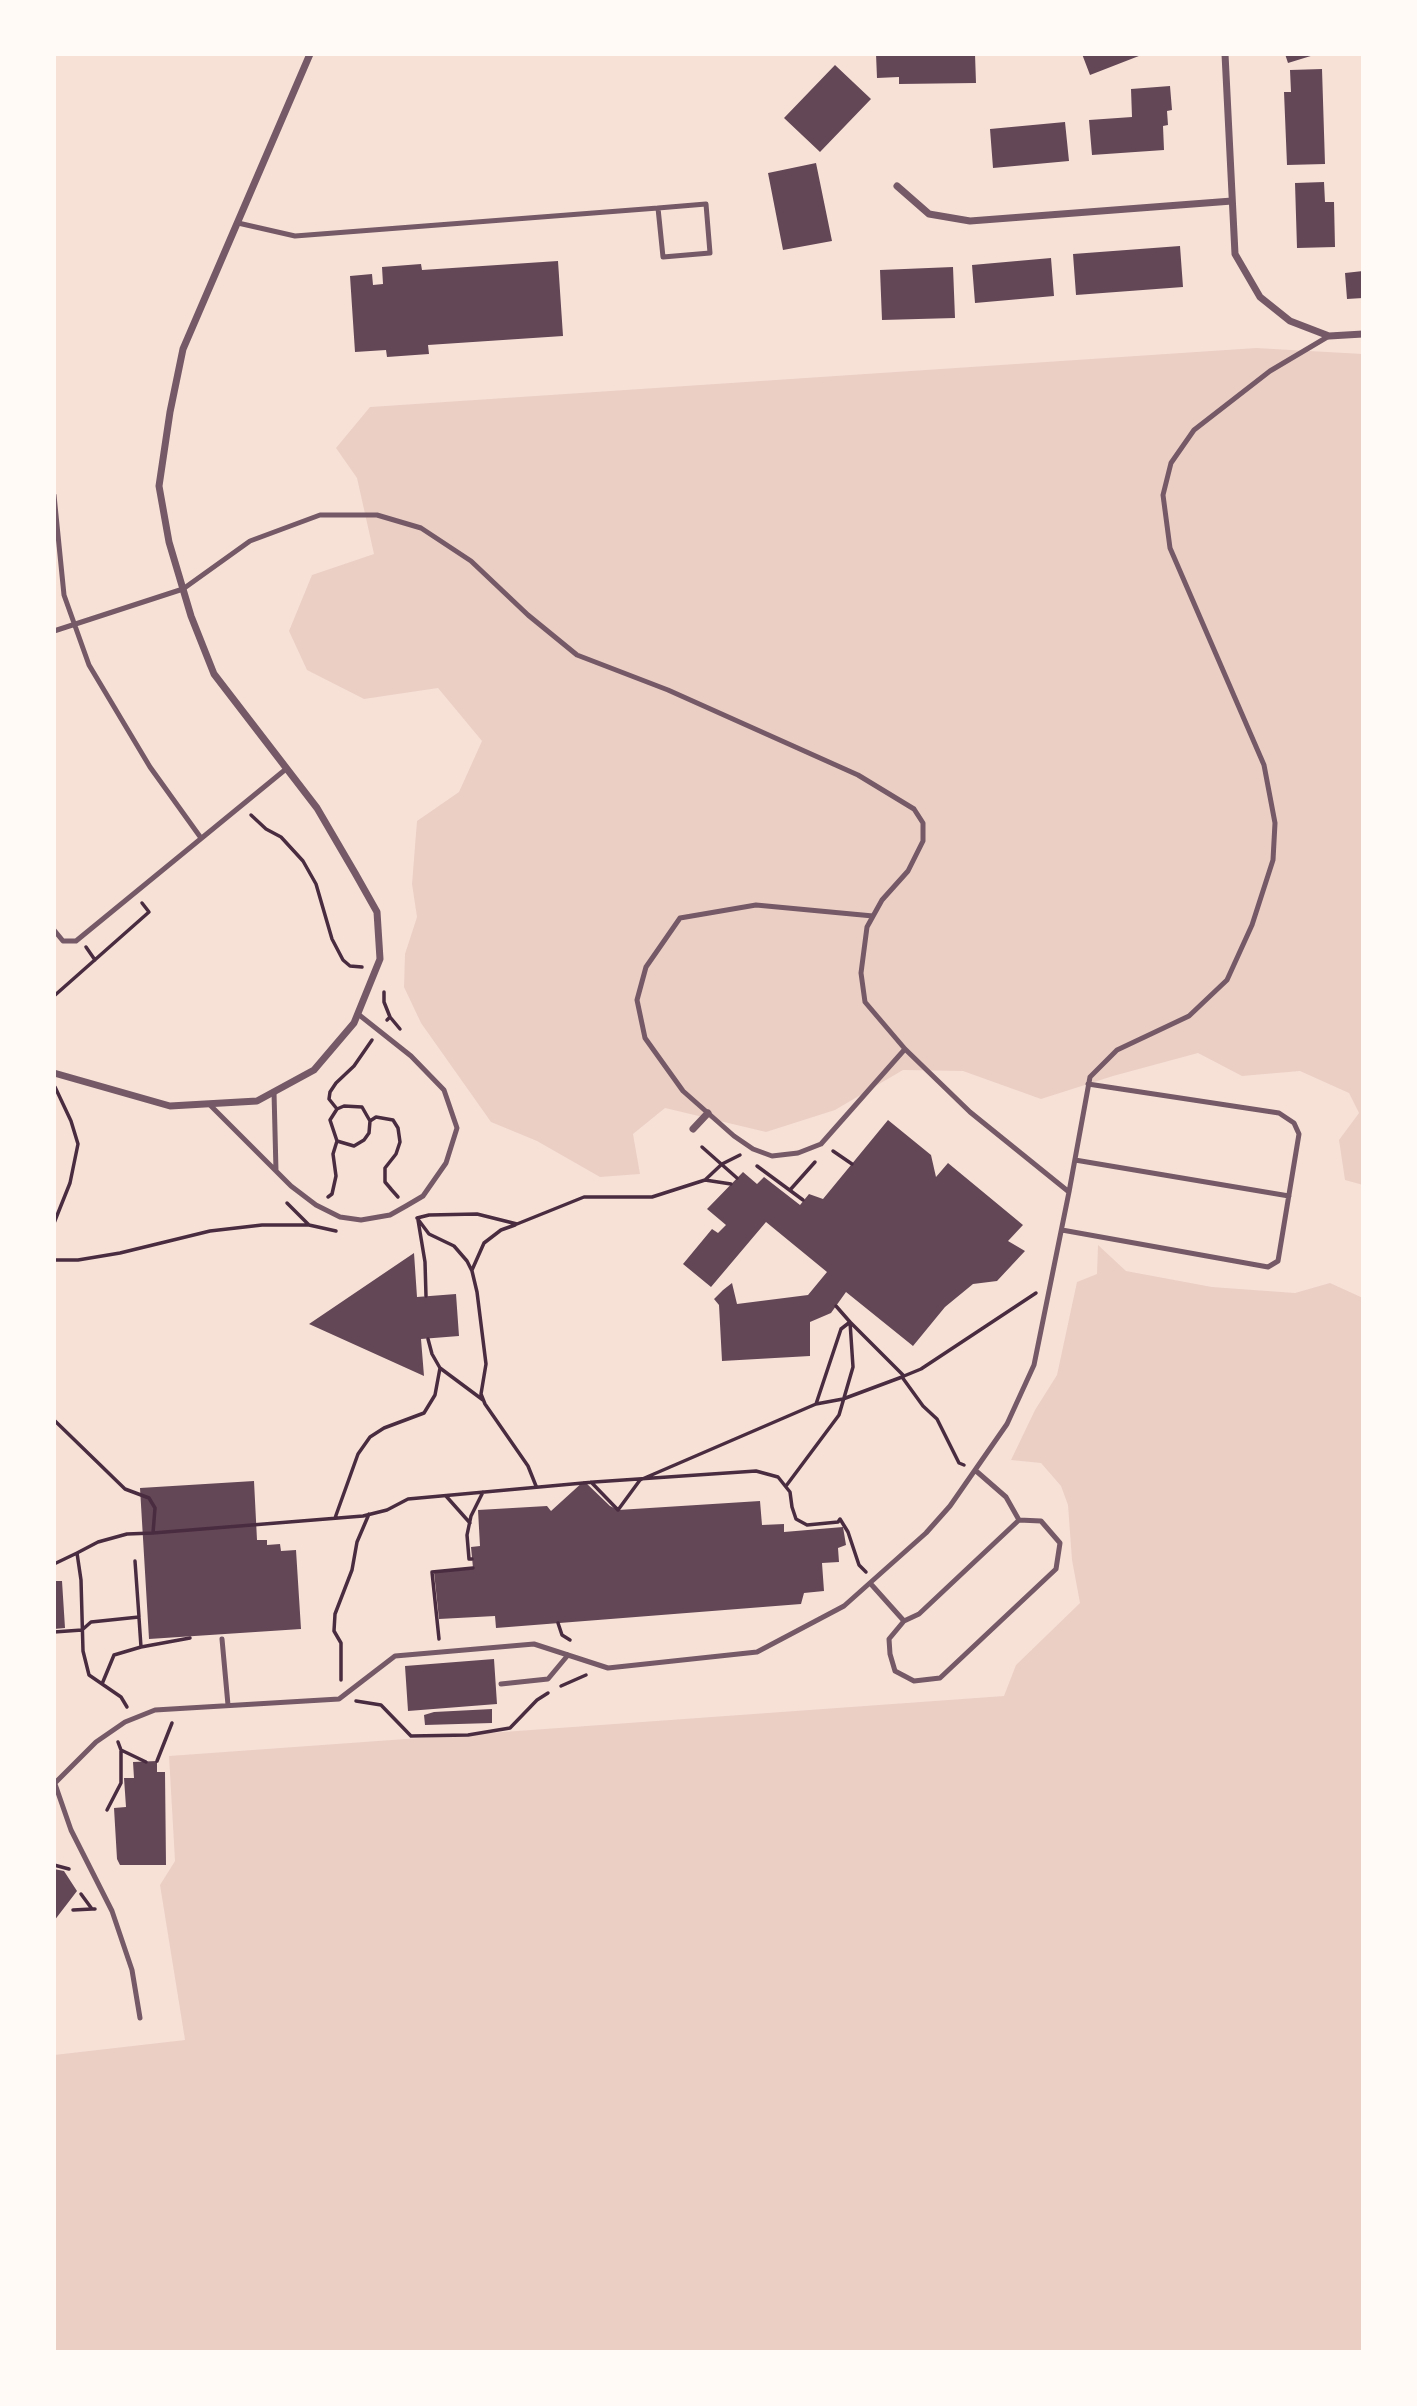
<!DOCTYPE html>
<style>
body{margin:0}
#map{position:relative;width:1417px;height:2406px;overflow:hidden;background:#f7e1d7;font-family:"Space Grotesk",sans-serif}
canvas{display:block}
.frame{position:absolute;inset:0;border:56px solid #fffaf5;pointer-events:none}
</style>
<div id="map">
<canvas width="1417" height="2406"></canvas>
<div class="frame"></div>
</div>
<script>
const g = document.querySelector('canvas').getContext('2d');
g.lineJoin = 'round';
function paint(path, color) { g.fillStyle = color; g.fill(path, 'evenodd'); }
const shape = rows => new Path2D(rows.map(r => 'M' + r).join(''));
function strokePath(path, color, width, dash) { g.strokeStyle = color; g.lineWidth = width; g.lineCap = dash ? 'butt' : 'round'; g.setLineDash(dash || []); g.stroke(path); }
paint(shape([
 [1256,348,1363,354,1363,1185,1345,1180,1339,1140,1359,1113,1349,1093,1300,1071,1242,1076,1198,1053,1113,1076,1041,1099,963,1071,903,1070,835,1110,766,1132,665,1108,633,1134,640,1174,600,1177,537,1141,491,1122,421,1023,404,987,405,954,417,917,412,884,417,821,459,792,482,741,438,688,364,699,307,670,289,631,312,575,374,554,357,478,336,448,370,407],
 [1098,1245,1126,1271,1212,1287,1295,1293,1330,1283,1363,1298,1363,2352,54,2352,54,2055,185,2040,160,1885,175,1861,169,1756,1004,1696,1016,1665,1080,1603,1072,1560,1068,1505,1061,1486,1041,1463,1011,1460,1035,1410,1057,1375,1077,1282,1097,1274]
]), '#ebcfc5');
paint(shape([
 [876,54,975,54,976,83,899,84,899,77,877,78],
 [1082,54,1144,54,1090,75],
 [1285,54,1314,54,1314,55,1288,63],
 [835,65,871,99,820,152,784,118],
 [1322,69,1325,164,1287,165,1284,92,1291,92,1290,70],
 [1170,86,1172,110,1167,111,1168,125,1163,126,1164,150,1092,155,1089,120,1132,117,1131,89],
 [1065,122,1069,161,993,168,990,129],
 [816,163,832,241,783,250,768,173],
 [1324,182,1325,202,1334,202,1335,247,1297,248,1295,183],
 [1180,246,1183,287,1076,295,1073,254],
 [1051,258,1054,296,975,303,972,265],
 [558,261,563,336,428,345,429,354,387,357,386,350,355,352,350,276,372,274,373,285,383,284,382,267,421,264,422,270],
 [953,267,955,318,882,320,880,270],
 [1363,271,1363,298,1347,299,1345,273],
 [888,1120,931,1155,936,1177,948,1163,1023,1225,1008,1241,1025,1251,997,1281,973,1284,945,1307,913,1346,846,1292,831,1313,810,1322,810,1356,722,1361,719,1305,714,1299,723,1290,732,1283,737,1304,808,1295,827,1272,766,1222,711,1287,683,1264,712,1229,718,1233,726,1225,707,1209,743,1172,757,1184,764,1177,800,1205,809,1194,823,1199],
 [414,1253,417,1297,456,1294,459,1336,421,1339,424,1376,309,1324],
 [254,1481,257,1540,267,1540,267,1545,280,1544,281,1551,296,1550,301,1629,149,1639,140,1488],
 [584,1481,610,1506,618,1510,760,1501,762,1525,784,1524,784,1532,843,1527,846,1545,838,1548,839,1562,822,1563,824,1591,804,1593,801,1604,496,1628,495,1616,439,1619,434,1572,473,1568,471,1547,480,1546,478,1510,547,1506,551,1511],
 [54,1581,62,1581,65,1628,54,1629],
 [494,1659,497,1704,408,1711,405,1666],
 [492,1709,492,1723,425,1725,424,1715,434,1712],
 [157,1761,157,1772,165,1772,166,1865,120,1865,117,1859,114,1808,126,1807,124,1778,134,1778,133,1762],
 [54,1869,64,1871,77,1891,54,1921]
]), '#644757');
strokePath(shape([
 [251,815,266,829,281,837,303,861,316,884,332,939,343,960,350,966,362,967],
 [86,947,95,960],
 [384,992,384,1002,390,1017,387,1020],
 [54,996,149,912,142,903],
 [390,1017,400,1029],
 [337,1109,344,1106,362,1107,370,1121],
 [337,1141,354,1146,364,1140,369,1133,370,1121,376,1117,393,1120,398,1128,400,1142,396,1154,385,1168,385,1182,391,1189],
 [702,1147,737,1178],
 [833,1151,852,1164],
 [757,1166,803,1200],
 [705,1180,731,1184],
 [390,1188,398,1197],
 [790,1190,815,1162],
 [328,1197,332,1194,336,1176,333,1154,337,1141,330,1120,337,1109,329,1099,330,1092,336,1083,354,1066,372,1040],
 [287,1203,309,1225,336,1231],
 [417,1218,429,1215,477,1214,517,1224,584,1197,652,1197,705,1180,722,1164,740,1155],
 [417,1218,429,1234,454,1246,467,1261,472,1271,477,1292,486,1364,481,1394,485,1404,528,1466,536,1486],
 [418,1220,425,1262,426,1296],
 [54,1223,70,1183,78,1144,71,1121,55,1087],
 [54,1260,78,1260,120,1253,210,1231,262,1225,309,1225],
 [472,1270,484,1243,501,1230,515,1225],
 [428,1339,432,1354,440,1368,483,1400],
 [904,1376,850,1322,841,1329,816,1404,843,1399,902,1377,923,1406,937,1419,959,1463,964,1465],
 [904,1376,921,1369,1036,1293],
 [54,1420,125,1489,149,1498,155,1508,153,1533,363,1516,387,1510,408,1499,594,1482,756,1471,778,1477,790,1492,792,1507,796,1519,807,1525,838,1522,840,1519,848,1532,859,1565,866,1572],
 [591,1482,618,1510,640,1480,816,1404],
 [786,1486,839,1415,853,1367,850,1322,836,1306],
 [446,1496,470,1523],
 [335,1518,358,1454,370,1437,384,1428,424,1413,435,1395,440,1368],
 [472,1559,469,1559,467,1535,471,1516,483,1492],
 [54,1564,77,1553],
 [558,1623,562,1635,570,1640],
 [54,1632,82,1630,91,1622,139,1617,135,1561],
 [439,1639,432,1572,473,1568],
 [141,1647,190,1638],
 [341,1680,341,1643,334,1631,335,1614,352,1570,357,1542,369,1514],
 [102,1684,114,1655,141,1647,139,1618],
 [561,1686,586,1675],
 [356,1701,381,1705,411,1736,468,1735,510,1728,537,1700,548,1693],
 [127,1707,121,1697,89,1675,83,1651,81,1580,77,1553,98,1542,127,1534,153,1533],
 [121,1750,146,1762],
 [157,1761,172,1723],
 [107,1810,121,1783,121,1750,118,1742],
 [54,1865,69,1869],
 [81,1894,92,1909,95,1909],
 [73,1910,92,1909]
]), '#4a2c40', 3.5);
strokePath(shape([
 [238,223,295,236,658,208,706,204,710,253,663,257,658,208],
 [54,495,64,595,89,665,150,767,201,838],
 [54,631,183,589,250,541,320,515,377,515,421,528,471,561,528,615,577,655,668,690,858,775,914,809,923,823,923,841,908,871,882,900,867,927,861,973,865,1002,905,1049,970,1112,1069,1192],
 [873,916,756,905,680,918,646,967,637,1000,645,1038,683,1091,734,1136,753,1149,772,1156,798,1153,821,1144,905,1049],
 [54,930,63,941,76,941,286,769],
 [274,1092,276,1171],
 [209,1104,291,1186,316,1205,340,1217,361,1220,390,1215,406,1206,423,1196,446,1163,457,1128,444,1090,411,1056,358,1014],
 [1075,1160,1289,1196],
 [1062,1230,1268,1267,1278,1261,1299,1134,1294,1123,1279,1113,1088,1084],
 [870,1583,904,1621,919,1614,1019,1520,1006,1497,975,1470],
 [904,1621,889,1639,890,1654,895,1671,914,1681,940,1678,1056,1569,1060,1543,1041,1521,1019,1520],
 [222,1639,228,1705],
 [501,1684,548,1679,568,1655],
 [54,1784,96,1742,125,1722,155,1710,339,1699,395,1656,534,1644,608,1668,757,1652,844,1606,926,1533,950,1506,1007,1424,1034,1365,1069,1192,1090,1077,1117,1050,1189,1016,1227,980,1252,925,1273,860,1275,823,1264,765,1170,548,1163,495,1171,463,1194,430,1270,371,1329,336],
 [55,1784,71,1830,112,1911,132,1970,140,2018]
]), '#755966', 5);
strokePath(shape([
 [1225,54,1235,254,1260,297,1290,321,1329,336,1363,334],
 [897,186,929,214,970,221,1232,201],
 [54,1073,170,1106,257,1101,314,1070,354,1023,380,959,377,912,355,873,317,808,214,674,191,616,169,542,159,486,170,412,183,349,310,54],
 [693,1129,708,1113]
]), '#755966', 7);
</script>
